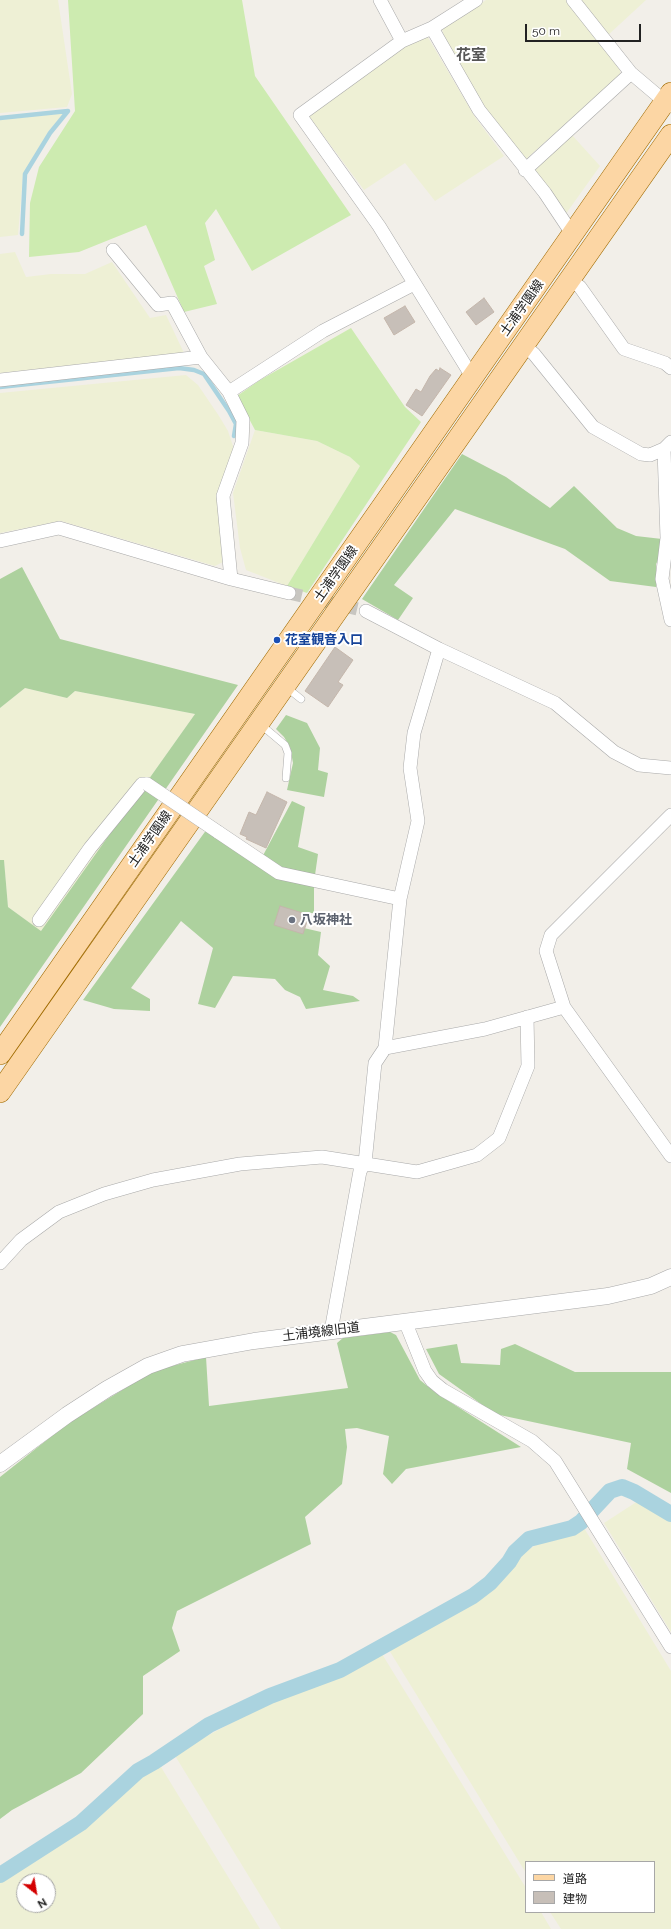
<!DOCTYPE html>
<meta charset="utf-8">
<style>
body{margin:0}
#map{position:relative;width:671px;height:1929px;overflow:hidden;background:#f2efe9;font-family:Raleway,"Noto Sans JP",sans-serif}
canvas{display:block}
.legend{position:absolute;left:525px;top:1861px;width:130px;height:52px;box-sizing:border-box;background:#fff;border:1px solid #a7a7a7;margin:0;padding:5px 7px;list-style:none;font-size:12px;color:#222}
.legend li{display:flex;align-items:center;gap:8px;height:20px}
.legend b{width:20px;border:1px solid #a7a7a7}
.north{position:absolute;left:16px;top:1873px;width:40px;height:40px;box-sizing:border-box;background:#fff;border:1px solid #a7a7a7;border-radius:50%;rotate:149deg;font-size:11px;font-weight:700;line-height:16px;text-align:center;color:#222}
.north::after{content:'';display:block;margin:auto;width:14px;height:18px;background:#d40000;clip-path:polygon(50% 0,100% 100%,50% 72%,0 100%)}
.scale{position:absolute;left:525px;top:24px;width:116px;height:18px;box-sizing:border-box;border:2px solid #222;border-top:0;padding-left:5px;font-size:12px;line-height:14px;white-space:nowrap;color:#222;-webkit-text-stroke:3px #fff;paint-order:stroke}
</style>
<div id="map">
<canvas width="671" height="1929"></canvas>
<ul class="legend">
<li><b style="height:5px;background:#fcd6a4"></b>道路</li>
<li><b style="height:11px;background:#c7bfb8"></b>建物</li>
</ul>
<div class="north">N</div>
<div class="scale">50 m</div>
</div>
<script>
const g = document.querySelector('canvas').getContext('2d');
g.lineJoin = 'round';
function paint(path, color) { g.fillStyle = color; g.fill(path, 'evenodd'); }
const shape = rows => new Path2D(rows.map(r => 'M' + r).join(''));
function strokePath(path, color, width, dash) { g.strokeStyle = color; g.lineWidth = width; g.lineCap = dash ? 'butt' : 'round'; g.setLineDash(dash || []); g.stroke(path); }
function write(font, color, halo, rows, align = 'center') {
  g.font = font + ' Raleway,"Noto Sans JP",sans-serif'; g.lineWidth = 4; g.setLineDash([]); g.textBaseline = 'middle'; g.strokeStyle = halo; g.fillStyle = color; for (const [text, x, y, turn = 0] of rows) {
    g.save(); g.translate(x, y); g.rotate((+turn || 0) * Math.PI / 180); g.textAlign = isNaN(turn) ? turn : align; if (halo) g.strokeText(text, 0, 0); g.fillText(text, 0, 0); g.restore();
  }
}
paint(shape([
 [0,0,58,0,72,94,67,107,0,113],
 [486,0,569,0,620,70,620,75,526,159,486,109,445,39,442,29],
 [580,0,646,0,607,36],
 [426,34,475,117,504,156,435,201,405,163,364,190,308,115,398,50],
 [64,113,48,132,23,175,18,235,0,237,0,120],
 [572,135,600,166,565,215,532,170],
 [15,252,26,277,51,274,85,274,112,262,150,318,166,315,184,353,0,373,0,254],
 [186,375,198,385,219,416,228,431,234,449,220,505,223,562,215,566,61,521,0,533,0,393],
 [255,430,317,441,350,457,360,466,287,586,246,570,240,548,233,493],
 [25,688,67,698,75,691,195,714,41,931,8,907,4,861,0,860,0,708],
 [638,1501,671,1520,671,1632,604,1523],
 [584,1528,671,1671,671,1929,561,1929,550,1912,654,1912,654,1862,526,1862,526,1873,389,1650,482,1596,523,1553,541,1542,565,1536],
 [382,1654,526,1888,526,1912,541,1912,551,1929,281,1929,174,1754,264,1705,337,1679],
 [161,1767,260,1929,0,1929,0,1881,91,1822,138,1779],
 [24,1881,48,1881,48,1905,24,1905]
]), '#eef0d5');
paint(shape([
 [68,0,242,0,255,76,351,215,252,271,216,209,205,223,215,260,204,266,217,304,184,312,146,225,79,252,29,257,30,203,39,167,75,111],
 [351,328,405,407,421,422,307,593,287,586,360,466,350,457,317,441,255,430,237,396,260,380]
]), '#cdebb0');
paint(shape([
 [462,454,506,477,550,508,574,486,617,528,636,536,662,539,663,551,656,564,656,587,610,581,565,549,455,509,394,585,413,598,398,620,362,599],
 [22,567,60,639,238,685,0,1027,0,860,4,860,8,907,41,931,195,714,75,691,67,698,25,688,0,708,0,579],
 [286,715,307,723,320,748,318,770,328,773,324,797,287,790,293,763,290,747,284,737,276,729],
 [292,801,305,807,298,847,318,854,314,882,314,913,281,913,278,922,321,932,318,955,330,966,323,990,353,996,360,1001,306,1009,300,997,285,990,275,979,233,976,215,1008,198,1004,213,948,181,921,131,988,150,999,150,1011,114,1009,83,1000,207,829,259,863],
 [390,1332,396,1335,420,1380,436,1393,521,1447,406,1469,392,1484,383,1474,389,1436,357,1428,345,1429,347,1447,342,1484,305,1517,311,1544,177,1611,172,1628,180,1651,143,1676,143,1714,81,1773,12,1810,0,1819,0,1477,67,1424,153,1371,206,1357,209,1406,348,1388,337,1343,343,1338],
 [457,1344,461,1363,500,1365,501,1349,515,1344,575,1372,671,1372,671,1493,627,1469,631,1443,495,1414,439,1374,426,1349]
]), '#add19e');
strokePath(shape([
 [0,118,68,111,50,133,25,174,22,234],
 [0,387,179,368,194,370,204,374,229,411,236,424,234,436]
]), '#aad3df', 4.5);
strokePath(shape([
 [0,1875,81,1823,138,1771,154,1762,209,1725,270,1696,340,1670,473,1596,490,1583,509,1562,515,1552,529,1539,572,1528,581,1522,610,1491,622,1487,634,1492,671,1514]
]), '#aad3df', 16);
const building = shape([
 [484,298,494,312,476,325,466,312,484,298],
 [405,306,415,322,394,335,384,318,405,306],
 [440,368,451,375,422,416,406,405,416,389,421,392,430,376,436,369,439,371,440,368],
 [335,647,353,660,338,682,343,685,328,707,305,691,335,647],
 [267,792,287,802,266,848,246,839,247,837,240,834,249,812,256,815,267,792],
 [280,906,309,915,303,934,274,925,280,906]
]);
paint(building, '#c7bfb8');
strokePath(building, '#c4b6ab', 1);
strokePath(shape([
 [289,593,366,611]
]), '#c8c6c1', 13, [13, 6]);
const service = shape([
 [286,687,301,699],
 [260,724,285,745,288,753,286,778]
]);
const minor = shape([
 [380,0,402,41],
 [573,0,631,73,670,106],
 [432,28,479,110,545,193,573,235],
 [525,170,631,73],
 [113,250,158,305,172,303,201,357,229,392,243,420,242,443,223,496,231,579],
 [570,280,580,287,624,349,665,363,671,368],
 [523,345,534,354,593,427,641,454,650,455,664,449],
 [473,378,379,226,300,115,402,41,432,28,476,0],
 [0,380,201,357],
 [229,392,323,331,414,284],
 [671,442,664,449,667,538,662,579,671,620],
 [0,541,59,528,231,579,289,593],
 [366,611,439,649,555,703,614,752,639,765,671,768],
 [671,815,551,935,546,951,564,1007,671,1156],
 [218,832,279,873,400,899],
 [39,920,90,848,142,784,147,784],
 [385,1048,485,1029,564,1007],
 [0,1263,21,1240,59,1212,104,1194,153,1180,240,1164,322,1157,417,1172,477,1155,499,1138,528,1066,527,1017],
 [405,1321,425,1371,432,1381,443,1390,532,1441,555,1461,671,1647],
 [331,1331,360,1171,365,1163,375,1063,385,1048,400,899,418,821,410,768,414,733,439,649]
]);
const tertiary = shape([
 [0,1464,67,1415,107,1389,148,1366,182,1354,254,1341,608,1296,651,1286,671,1277]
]);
const primary = shape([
 [0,1054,671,93],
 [0,1092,671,135]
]);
strokePath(service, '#a9a9a9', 8);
strokePath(minor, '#a9a9a9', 14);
strokePath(tertiary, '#a9a9a9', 17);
strokePath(primary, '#a06b00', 22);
strokePath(service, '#fff', 7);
strokePath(minor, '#fff', 13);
strokePath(tertiary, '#fff', 16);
strokePath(primary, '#fcd6a4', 21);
const minorBridge = shape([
 [147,784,218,832]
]);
strokePath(minorBridge, '#a9a9a9', 14, []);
strokePath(minorBridge, '#fff', 13);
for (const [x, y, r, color] of [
 [277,640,4,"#1a4fb4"],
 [292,920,4,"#6b7280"]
]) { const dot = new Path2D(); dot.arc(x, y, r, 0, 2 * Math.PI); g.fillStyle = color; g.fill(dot); strokePath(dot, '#fff', 1.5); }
write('13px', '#222', '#fff', [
 ["土浦学園線",522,308,-55],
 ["土浦学園線",336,574,-55],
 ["土浦学園線",150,839,-55],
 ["土浦境線旧道",321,1332,-7]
]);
write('bold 13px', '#164399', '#fff', [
 ["花室観音入口",285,640]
], 'left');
write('bold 13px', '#5b616d', '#fff', [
 ["八坂神社",300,920]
], 'left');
write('bold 15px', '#555', '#fff', [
 ["花室",471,55]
]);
</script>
